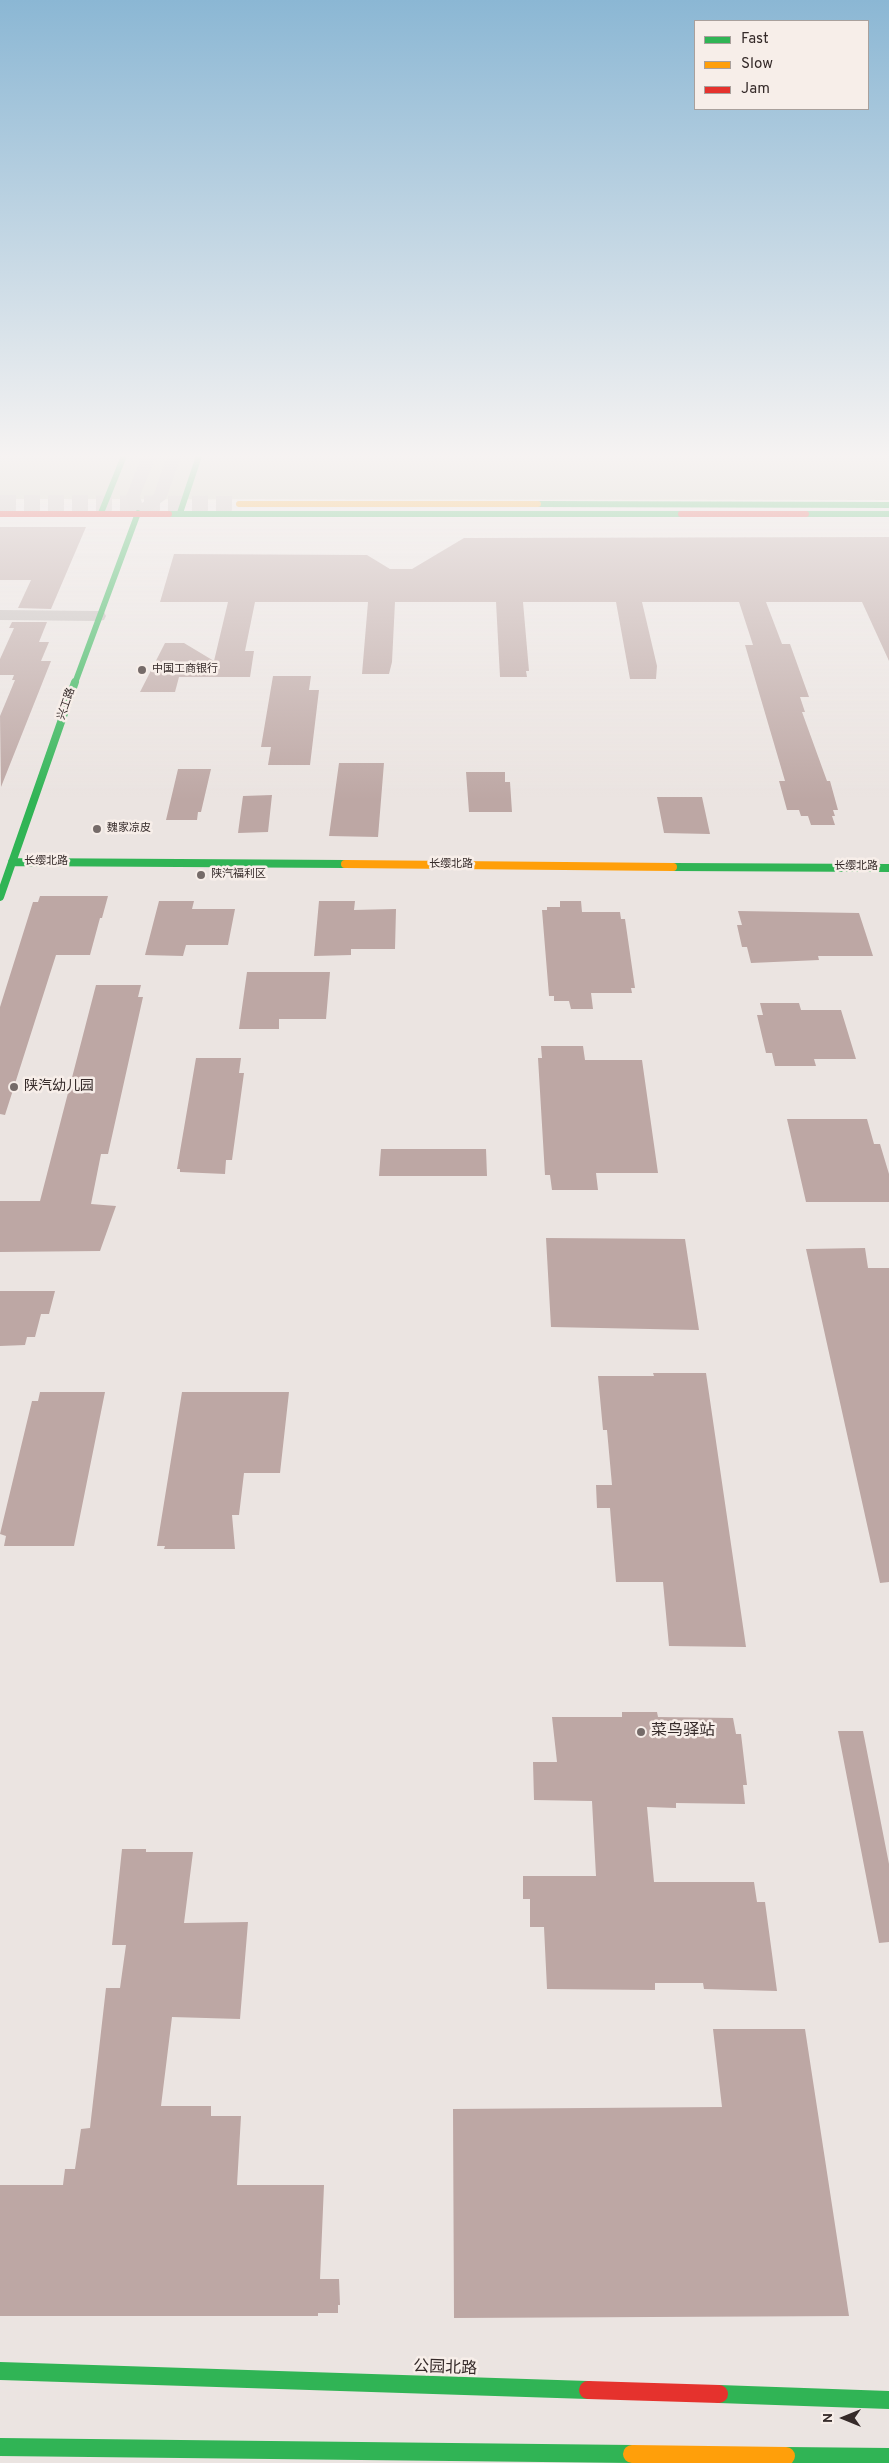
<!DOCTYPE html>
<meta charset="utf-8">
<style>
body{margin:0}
#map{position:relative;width:889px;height:2463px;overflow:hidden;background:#ebe4e1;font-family:Overpass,sans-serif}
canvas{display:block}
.legend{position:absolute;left:694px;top:20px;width:175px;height:90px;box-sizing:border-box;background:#f7eee9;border:1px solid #a9a09c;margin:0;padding:6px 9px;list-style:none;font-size:15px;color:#352a29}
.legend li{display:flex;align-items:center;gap:10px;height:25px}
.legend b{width:25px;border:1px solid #a9a09c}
.north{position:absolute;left:819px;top:2393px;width:50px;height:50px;-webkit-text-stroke:4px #f7eee9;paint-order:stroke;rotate:270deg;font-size:14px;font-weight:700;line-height:20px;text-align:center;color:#352a29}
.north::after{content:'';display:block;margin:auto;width:18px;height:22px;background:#352a29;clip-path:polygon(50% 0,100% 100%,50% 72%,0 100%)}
</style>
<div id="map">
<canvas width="889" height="2463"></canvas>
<ul class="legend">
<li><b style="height:6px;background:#30b455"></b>Fast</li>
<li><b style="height:6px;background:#ff9f0a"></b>Slow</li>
<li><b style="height:6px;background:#e5322d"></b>Jam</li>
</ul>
<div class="north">N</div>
</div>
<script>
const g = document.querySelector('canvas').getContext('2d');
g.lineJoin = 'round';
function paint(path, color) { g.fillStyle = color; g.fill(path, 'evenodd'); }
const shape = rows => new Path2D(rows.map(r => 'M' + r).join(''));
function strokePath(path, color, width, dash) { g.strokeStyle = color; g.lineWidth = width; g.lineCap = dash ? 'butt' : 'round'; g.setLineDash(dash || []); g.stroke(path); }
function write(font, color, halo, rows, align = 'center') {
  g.font = font + ' Overpass,"Noto Sans SC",sans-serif'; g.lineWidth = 5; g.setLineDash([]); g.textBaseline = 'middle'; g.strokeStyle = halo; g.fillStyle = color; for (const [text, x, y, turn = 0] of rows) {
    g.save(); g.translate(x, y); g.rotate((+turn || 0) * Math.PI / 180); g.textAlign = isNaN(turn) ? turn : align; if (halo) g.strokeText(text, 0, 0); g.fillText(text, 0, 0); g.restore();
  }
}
paint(shape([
 [0,456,889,456,889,500,0,499]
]), '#d0cfbd');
paint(shape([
 [0,527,86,527,51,609,18,608,31,580,0,580],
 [889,537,889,661,862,602,766,602,782,644,790,644,809,697,800,697,805,712,802,712,827,781,830,781,838,810,833,810,835,816,832,816,835,825,811,825,808,816,801,816,799,810,787,810,779,781,785,781,745,645,753,645,739,602,642,602,657,666,656,679,630,679,616,602,523,602,529,671,526,671,527,677,500,677,496,602,395,602,392,662,389,674,362,674,368,602,255,602,245,651,254,651,250,677,179,677,175,692,140,692,165,643,184,643,214,661,228,602,160,602,174,554,367,555,390,569,412,569,464,538],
 [12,622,47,622,39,642,49,642,41,661,51,661,1,787,0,716,15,680,12,680,14,675,0,675,0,659,14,628,9,628],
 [273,676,311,676,309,690,319,690,310,765,268,765,271,747,261,747],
 [339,763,384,763,378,837,329,836],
 [178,769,211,769,201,812,198,812,197,820,166,820],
 [466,772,505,772,505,782,510,782,512,812,469,812],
 [272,795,268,832,238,833,243,796],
 [657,797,702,797,710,834,664,833],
 [40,896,108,896,102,918,100,918,90,955,56,955,5,1115,0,1114,0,1007,33,902,38,902],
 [159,901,194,901,192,909,235,909,228,945,186,945,183,956,145,955],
 [319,901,355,901,354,910,396,909,395,949,351,949,351,955,314,956],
 [560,901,581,901,582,912,620,912,621,919,625,919,635,988,631,988,632,993,591,993,593,1009,571,1009,569,1001,554,1001,554,996,549,996,542,910,547,910,547,907,560,907],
 [738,911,859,913,873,956,818,956,819,960,751,963,747,947,742,947,737,925,742,925],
 [247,972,330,972,326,1019,279,1019,279,1029,239,1029],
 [96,985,141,985,138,997,143,997,108,1154,101,1154,91,1204,116,1206,100,1251,0,1252,0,1201,40,1201],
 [760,1003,799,1003,801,1010,841,1010,856,1059,814,1059,816,1066,775,1066,772,1053,766,1053,757,1015,763,1015],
 [541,1046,583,1046,585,1060,642,1060,658,1173,596,1173,598,1190,552,1190,550,1175,545,1175,538,1058,542,1058],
 [196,1058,241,1058,239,1073,244,1073,232,1160,226,1160,225,1174,180,1172,180,1169,177,1169],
 [787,1119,867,1119,874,1144,880,1144,889,1174,889,1202,806,1202],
 [381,1149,486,1149,487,1176,379,1176],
 [546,1238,685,1239,699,1330,551,1327],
 [865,1248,868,1268,889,1268,889,1582,880,1583,806,1249],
 [0,1291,55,1291,49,1314,41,1314,35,1337,27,1337,25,1345,0,1346],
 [653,1373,706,1373,746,1647,669,1646,663,1582,616,1582,610,1508,597,1508,596,1485,612,1485,607,1430,603,1430,598,1376,654,1376],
 [40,1392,105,1392,74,1546,4,1546,6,1536,0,1534,32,1401,38,1401],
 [182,1392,289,1392,280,1473,244,1473,239,1515,232,1515,235,1549,164,1549,165,1546,157,1546],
 [622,1712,657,1712,658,1717,733,1718,736,1734,741,1734,747,1785,743,1785,745,1804,676,1803,676,1808,647,1807,654,1882,754,1882,757,1902,765,1902,777,1991,704,1989,703,1983,655,1983,655,1990,547,1989,544,1927,530,1927,530,1899,523,1899,523,1876,596,1876,592,1801,534,1800,533,1762,557,1762,552,1717,622,1717],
 [838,1731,863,1731,889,1864,889,1942,879,1943],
 [122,1849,146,1849,146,1852,193,1852,184,1923,248,1922,240,2019,172,2017,161,2106,211,2106,211,2116,241,2116,237,2185,324,2185,320,2279,339,2279,340,2305,338,2305,338,2313,318,2313,318,2316,0,2316,0,2185,63,2185,65,2169,75,2169,81,2129,90,2128,106,1988,120,1988,126,1945,112,1945],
 [713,2029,805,2029,849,2316,454,2318,453,2109,722,2107]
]), '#bda7a4');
strokePath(shape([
 [0,503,239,504]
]), '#c7bfbc', 16, [16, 8]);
paint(shape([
 [142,456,156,456,140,496,142,503,154,494,167,456,181,456,166,499,143,516,138,517,131,513,126,496,142,456],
 [0,610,98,611,104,612,106,616,104,620,98,621,0,620,0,610]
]), '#c4bdba');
strokePath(shape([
 [538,504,889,505],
 [101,513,124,456],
 [180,513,199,456],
 [169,514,681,514],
 [806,514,889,514],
 [75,683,138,513]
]), '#30b455', 6);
strokePath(shape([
 [12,862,345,864],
 [673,867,889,868],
 [0,897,75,682]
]), '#30b455', 8);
strokePath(shape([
 [0,2371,588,2390],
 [719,2394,889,2400],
 [0,2447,632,2454],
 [786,2456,889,2457]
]), '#30b455', 18);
strokePath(shape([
 [239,504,538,504]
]), '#ff9f0a', 6);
strokePath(shape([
 [345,864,673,867]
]), '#ff9f0a', 8);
strokePath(shape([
 [632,2454,786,2456]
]), '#ff9f0a', 18);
strokePath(shape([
 [0,514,169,514],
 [681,514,806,514]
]), '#e5322d', 6);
strokePath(shape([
 [588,2390,719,2394]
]), '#e5322d', 18);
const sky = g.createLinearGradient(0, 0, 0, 800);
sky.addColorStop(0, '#8bb7d4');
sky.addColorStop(0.57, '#f6f3f2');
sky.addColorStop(1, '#f6f3f200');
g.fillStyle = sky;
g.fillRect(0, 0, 889, 800);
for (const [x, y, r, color] of [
 [142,670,5,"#756b69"],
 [97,829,5,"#756b69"],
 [201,875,5,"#756b69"],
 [14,1087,5,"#756b69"],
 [641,1732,5,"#756b69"]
]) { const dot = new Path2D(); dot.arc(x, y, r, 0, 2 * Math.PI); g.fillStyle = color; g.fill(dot); strokePath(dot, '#f7eee9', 2); }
write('11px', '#352a29', '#f7eee9', [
 ["中国工商银行",152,670],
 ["魏家凉皮",107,829],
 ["陕汽福利区",211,875]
], 'left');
write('11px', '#352a29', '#f7eee9', [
 ["兴工路",67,704,-71],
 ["长缨北路",46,862],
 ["长缨北路",451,865],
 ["长缨北路",856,867]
]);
write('14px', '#352a29', '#f7eee9', [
 ["陕汽幼儿园",24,1087]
], 'left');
write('16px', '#352a29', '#f7eee9', [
 ["菜鸟驿站",651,1732]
], 'left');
write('16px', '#352a29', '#f7eee9', [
 ["公园北路",445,2369,2]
]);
</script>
